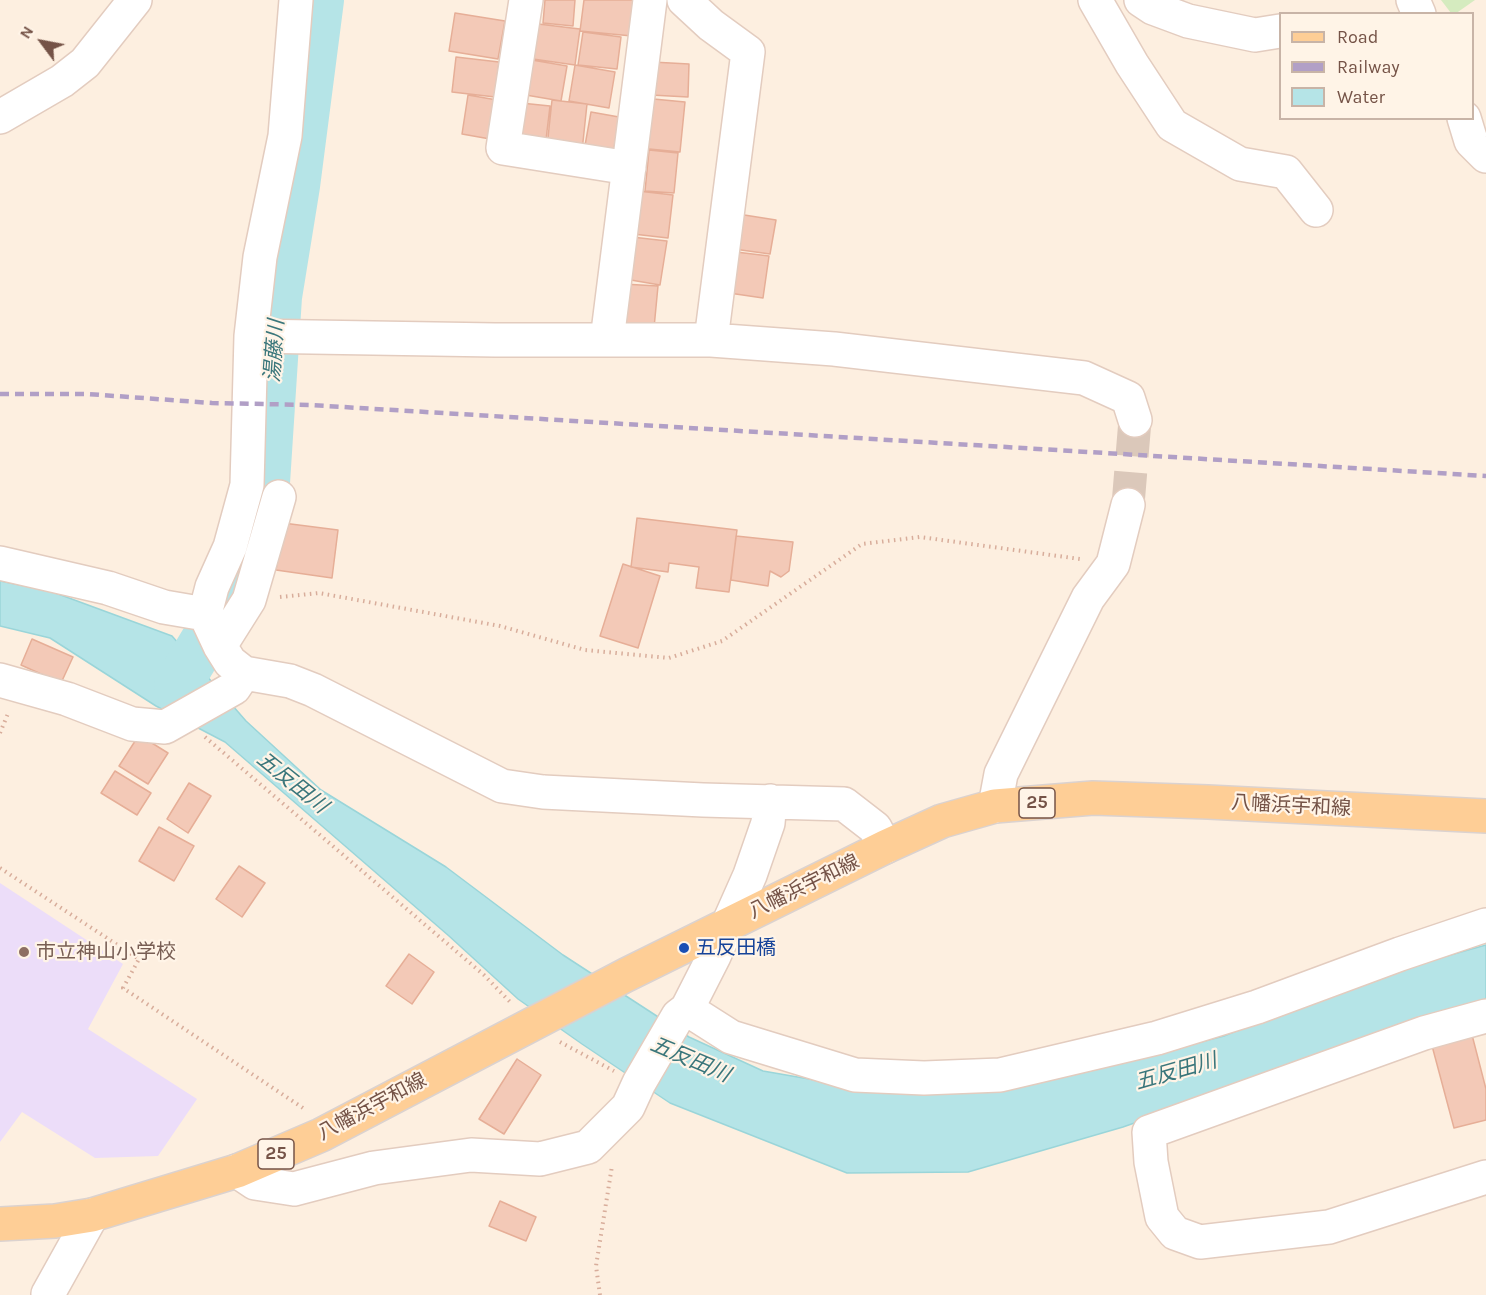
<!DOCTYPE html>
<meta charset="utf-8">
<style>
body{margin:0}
#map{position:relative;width:1486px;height:1295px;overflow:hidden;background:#fdefe0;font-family:Karla,sans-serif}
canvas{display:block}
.legend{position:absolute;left:1279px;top:12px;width:195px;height:108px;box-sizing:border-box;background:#fff4e7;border:2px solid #c8b4a7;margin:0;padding:8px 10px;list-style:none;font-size:18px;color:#755347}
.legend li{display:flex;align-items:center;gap:12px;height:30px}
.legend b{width:30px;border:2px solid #c8b4a7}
.north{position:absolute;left:12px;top:12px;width:60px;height:60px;-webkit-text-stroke:4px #fff4e7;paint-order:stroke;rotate:302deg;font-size:16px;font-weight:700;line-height:24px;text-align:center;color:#755347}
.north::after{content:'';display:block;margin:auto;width:21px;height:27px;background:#755347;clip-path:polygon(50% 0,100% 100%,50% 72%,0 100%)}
</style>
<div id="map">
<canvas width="1486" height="1295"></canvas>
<ul class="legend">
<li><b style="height:8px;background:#fece96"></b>Road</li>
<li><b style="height:8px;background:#b19fc6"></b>Railway</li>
<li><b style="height:16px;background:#b5e4e7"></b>Water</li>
</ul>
<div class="north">N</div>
</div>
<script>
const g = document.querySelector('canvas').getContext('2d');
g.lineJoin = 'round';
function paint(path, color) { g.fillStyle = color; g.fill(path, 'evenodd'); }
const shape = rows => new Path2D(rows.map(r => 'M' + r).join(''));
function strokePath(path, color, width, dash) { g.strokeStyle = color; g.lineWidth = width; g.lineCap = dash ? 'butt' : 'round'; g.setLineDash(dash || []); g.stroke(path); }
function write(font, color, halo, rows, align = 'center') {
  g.font = font + ' Karla,"Noto Sans JP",sans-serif'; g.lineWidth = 4.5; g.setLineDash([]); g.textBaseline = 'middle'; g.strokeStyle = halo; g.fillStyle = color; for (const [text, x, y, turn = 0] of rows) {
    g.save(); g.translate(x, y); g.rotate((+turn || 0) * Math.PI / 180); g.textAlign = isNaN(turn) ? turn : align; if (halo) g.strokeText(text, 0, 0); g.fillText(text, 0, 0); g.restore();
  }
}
paint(shape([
 [0,883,123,964,88,1029,197,1099,158,1156,95,1158,22,1112,0,1142]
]), '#ecddf9');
paint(shape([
 [1441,0,1475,0,1455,14,1451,13]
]), '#d5ebbf');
const water = shape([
 [0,581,50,591,172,636,246,721,321,790,446,867,563,955,689,1037,763,1071,867,1089,1073,1075,1224,1036,1316,998,1436,959,1486,945,1486,999,1123,1127,968,1172,847,1173,670,1103,582,1044,518,999,449,936,225,742,156,706,50,638,0,626,0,581]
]);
paint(water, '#b5e4e7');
strokePath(water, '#9ad5d9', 1.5);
strokePath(shape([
 [178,684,235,590,265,498,278,297,296,186,320,0]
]), '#b5e4e7', 48);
const building = shape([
 [545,0,575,0,573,26,543,23,545,0],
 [584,0,636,0,632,36,580,31,584,0],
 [455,13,505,21,498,59,449,51,455,13],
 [530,23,580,29,575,65,526,58,530,23],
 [583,32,621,37,617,69,578,65,583,32],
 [456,57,499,62,495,97,452,92,456,57],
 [526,59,567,66,561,101,520,94,526,59],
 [652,62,689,64,688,97,651,95,652,62],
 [575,65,615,72,609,108,569,101,575,65],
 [468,95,497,100,490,139,462,134,468,95],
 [643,98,685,102,680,152,639,148,643,98],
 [552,100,587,104,582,151,547,147,552,100],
 [521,103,550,106,545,148,516,144,521,103],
 [591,112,619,117,613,155,584,151,591,112],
 [649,150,678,153,674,193,645,191,649,150],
 [638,191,673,195,668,238,633,234,638,191],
 [738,214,776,220,770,254,734,249,738,214],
 [632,237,667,241,660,285,625,279,632,237],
 [736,252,769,256,763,298,729,293,736,252],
 [623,284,658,286,654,328,619,325,623,284],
 [637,518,737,530,729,592,696,588,699,567,669,563,668,572,631,567,637,518],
 [283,523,338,530,332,578,276,570,283,523],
 [736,536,793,542,789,571,781,577,770,571,768,586,731,580,736,536],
 [623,564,660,576,638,648,600,636,623,564],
 [32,639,73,657,61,683,21,665,32,639],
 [139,735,168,753,148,784,119,766,139,735],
 [115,771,151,793,137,815,101,793,115,771],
 [189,783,211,796,188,833,167,819,189,783],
 [159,827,194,846,174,881,139,861,159,827],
 [239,866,265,883,242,917,216,899,239,866],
 [409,954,434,972,412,1004,386,986,409,954],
 [1471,1031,1486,1089,1486,1120,1454,1128,1431,1042,1471,1031],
 [517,1059,541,1075,504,1134,479,1119,517,1059],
 [500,1201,536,1217,526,1241,489,1226,500,1201]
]);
paint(building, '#f3c9b7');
strokePath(building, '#e6ae97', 1.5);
strokePath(shape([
 [1128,505,1135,420]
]), '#dbc8ba', 33, [33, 16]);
const minor = shape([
 [296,0,285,136,260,257,251,336,247,485,230,547,212,587,205,614,220,646,230,662,244,673,290,681,313,690,502,786,543,792,703,800,844,804,875,828,885,847],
 [526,0,503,148,629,168],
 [684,0,711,25,748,52,711,340],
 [1095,0,1132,64,1172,125,1240,164,1286,172,1316,210],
 [1141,0,1153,8,1188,21,1255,35,1280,31],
 [1413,0,1419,14],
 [0,117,62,81,85,63,135,0],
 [1464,118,1471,141,1486,156],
 [251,336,495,340,711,340,834,349,1084,378,1128,398,1135,420],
 [607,340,650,0],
 [0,563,108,588,164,607,205,614],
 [220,646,249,600,279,497],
 [0,680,67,699,132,724,165,727,234,688,244,673],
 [995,806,1001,774,1088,598,1113,564,1128,505],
 [687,1009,731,1037,855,1075,924,1078,1000,1075,1157,1038,1257,1007,1400,954,1486,925],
 [1486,1016,1424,1033,1149,1132,1151,1162,1162,1217,1175,1233,1200,1242,1329,1227,1486,1177],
 [237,1171,255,1183,294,1189,374,1168,471,1155,540,1159,588,1147,628,1107,639,1083,678,1016,687,1009,714,956,750,875,768,823,770,801],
 [50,1295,48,1294,92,1215]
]);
const major = shape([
 [0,1224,55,1221,92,1215,237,1171,321,1135,626,975,885,847,942,821,995,806,1093,798,1208,802,1486,816]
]);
strokePath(minor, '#e3ccbf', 36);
strokePath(major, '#dbd2cf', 36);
strokePath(shape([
 [280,597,319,593,500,626,585,650,669,658,722,641,862,544,920,537,1080,559],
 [0,733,9,711],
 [205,737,484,975,512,1004],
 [0,868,139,959,123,988,306,1110],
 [560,1042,614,1071],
 [600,1295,596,1266,612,1166]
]), '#d8ad9b', 4, [1.5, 4.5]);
strokePath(minor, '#fff', 33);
strokePath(major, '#fece96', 33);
strokePath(shape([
 [0,394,88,394,212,403,310,405,1486,476]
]), '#b19fc6', 4.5, [9, 6]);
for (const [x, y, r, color] of [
 [684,948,6,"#1a4fb4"],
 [24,952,6,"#8d6e63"]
]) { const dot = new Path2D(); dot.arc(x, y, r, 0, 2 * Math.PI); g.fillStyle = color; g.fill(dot); strokePath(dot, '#fff4e7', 2); }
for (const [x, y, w] of [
 [1037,803,36],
 [276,1154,36]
]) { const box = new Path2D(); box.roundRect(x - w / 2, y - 15, w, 30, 4.5); g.fillStyle = '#fff4e7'; g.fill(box); strokePath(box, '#755347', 1.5); }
write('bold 18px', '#755347', null, [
 ["25",1037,803],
 ["25",276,1154]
]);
write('20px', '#755347', '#fff4e7', [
 ["八幡浜宇和線",1291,806,3],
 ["八幡浜宇和線",804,887,-26],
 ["八幡浜宇和線",372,1107,-28]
]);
write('20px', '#164399', '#fff4e7', [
 ["五反田橋",696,948]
], 'left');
write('20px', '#785e54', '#fff4e7', [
 ["市立神山小学校",36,952]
], 'left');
write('italic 21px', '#3a767b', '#fff4e7', [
 ["湯藤川",275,351,-86],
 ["五反田川",292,783,39],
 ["五反田川",690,1060,23],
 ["五反田川",1176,1072,-16]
]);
</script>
